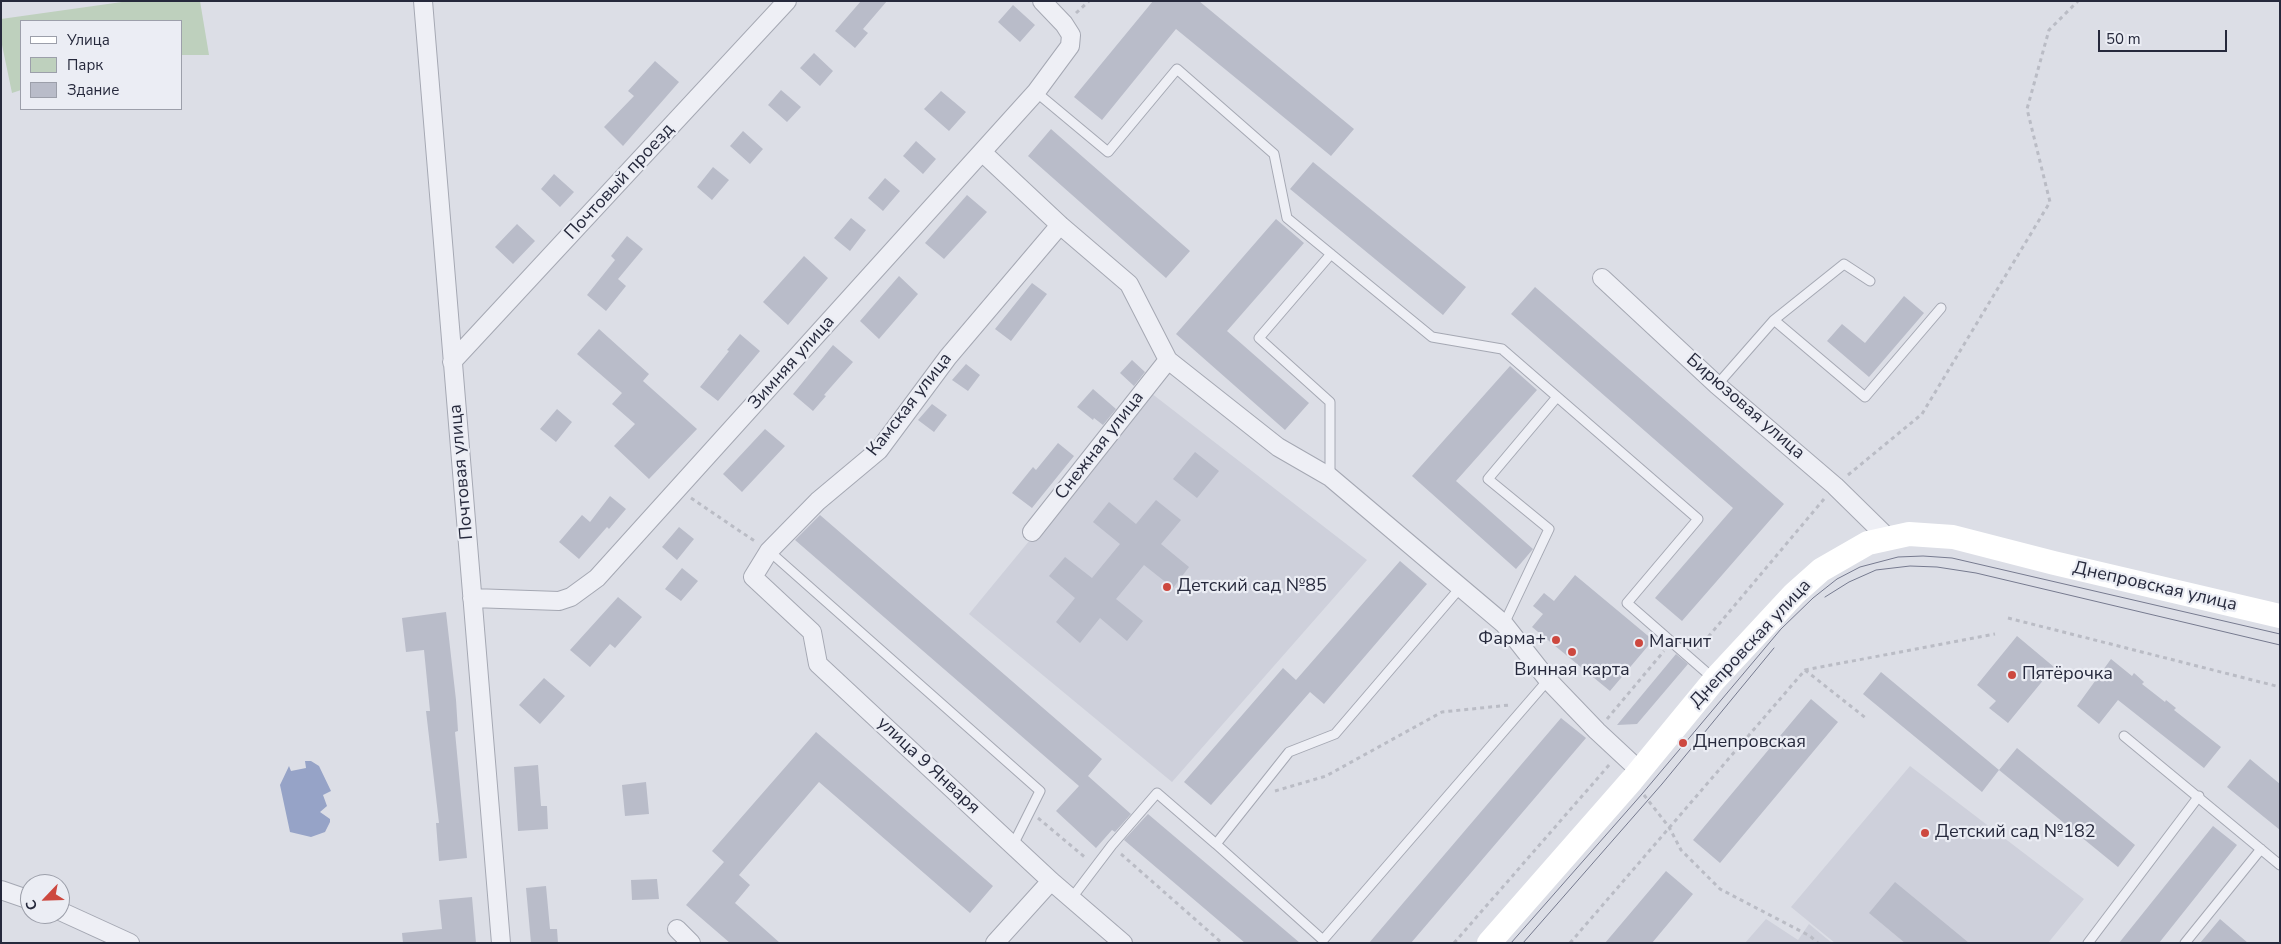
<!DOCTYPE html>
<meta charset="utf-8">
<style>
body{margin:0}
#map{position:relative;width:2281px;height:944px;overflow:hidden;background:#dcdee6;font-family:"Nunito Sans",sans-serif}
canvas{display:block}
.frame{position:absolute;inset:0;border:2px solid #26293c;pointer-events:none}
.legend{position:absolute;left:20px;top:20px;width:162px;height:90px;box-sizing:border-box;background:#ebedf4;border:1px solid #9c9faa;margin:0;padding:6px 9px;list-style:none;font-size:15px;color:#26293c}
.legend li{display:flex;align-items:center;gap:10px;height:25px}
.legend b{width:25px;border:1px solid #9c9faa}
.north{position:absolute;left:20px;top:874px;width:50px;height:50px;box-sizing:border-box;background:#ebedf4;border:1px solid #9c9faa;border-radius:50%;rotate:246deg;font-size:14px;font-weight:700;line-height:20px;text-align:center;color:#26293c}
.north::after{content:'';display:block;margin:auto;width:18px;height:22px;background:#cd483f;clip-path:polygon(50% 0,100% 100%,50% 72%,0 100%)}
.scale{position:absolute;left:2098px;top:30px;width:129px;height:22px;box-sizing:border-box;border:2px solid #26293c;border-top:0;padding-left:6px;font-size:15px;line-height:18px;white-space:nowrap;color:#26293c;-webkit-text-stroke:4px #ebedf4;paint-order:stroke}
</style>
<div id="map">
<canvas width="2281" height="944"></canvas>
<div class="frame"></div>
<ul class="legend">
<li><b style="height:6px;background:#fff"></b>Улица</li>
<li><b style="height:14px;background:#bed0bd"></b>Парк</li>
<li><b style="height:14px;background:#b9bcc9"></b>Здание</li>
</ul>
<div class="north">С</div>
<div class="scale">50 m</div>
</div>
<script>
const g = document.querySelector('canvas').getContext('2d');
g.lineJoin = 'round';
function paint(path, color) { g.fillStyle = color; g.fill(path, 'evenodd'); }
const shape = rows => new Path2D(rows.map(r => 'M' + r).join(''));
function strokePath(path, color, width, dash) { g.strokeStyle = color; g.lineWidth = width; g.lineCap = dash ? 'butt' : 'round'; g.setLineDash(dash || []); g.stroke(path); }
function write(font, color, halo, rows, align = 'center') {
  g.font = font + ' "Nunito Sans",sans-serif'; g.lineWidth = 4.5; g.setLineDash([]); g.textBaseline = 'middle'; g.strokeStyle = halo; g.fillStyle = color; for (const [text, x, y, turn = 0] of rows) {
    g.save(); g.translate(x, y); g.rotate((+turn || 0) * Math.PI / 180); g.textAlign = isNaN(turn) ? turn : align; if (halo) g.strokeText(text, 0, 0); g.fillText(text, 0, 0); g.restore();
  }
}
paint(shape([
 [1151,393,1367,560,1172,782,969,614],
 [1910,766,2084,899,2048,943,1835,943,1791,907],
 [1766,919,1798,940,1809,924,1832,943,1745,943]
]), '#ced0db');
paint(shape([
 [129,1,200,1,209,55,181,55,181,21,21,21,21,90,12,93,1,40,1,19]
]), '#bed0bd');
paint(shape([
 [305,761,311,761,319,766,331,791,323,795,327,806,320,812,330,819,330,822,325,832,311,837,290,832,280,785,289,766,291,771,306,768]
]), '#96a3c7');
paint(shape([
 [861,1,887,1,863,29,868,33,855,48,835,31],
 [1153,1,1199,1,1354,129,1331,156,1176,29,1102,120,1074,97],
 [1013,5,1035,25,1020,42,998,22],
 [814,53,833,71,820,86,800,68],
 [655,61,679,82,623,146,604,127,634,96,628,91],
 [781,90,801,107,787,122,768,105],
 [941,91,966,112,949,131,924,109],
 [1051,129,1190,251,1166,278,1028,156],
 [743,131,763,149,750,164,730,146],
 [916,141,936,159,923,174,903,156],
 [1313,162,1466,287,1443,315,1290,189],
 [713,167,729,180,712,200,697,187],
 [554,174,574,192,560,207,541,189],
 [885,178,900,191,883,211,868,198],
 [967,195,987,212,944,259,925,243],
 [851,218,866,230,850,251,834,238],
 [1276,219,1304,243,1227,331,1309,403,1285,430,1176,334],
 [517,224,535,241,513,264,495,247],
 [627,236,643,249,618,279,626,286,606,311,587,295,615,260,611,256],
 [804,256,828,278,788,325,763,302],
 [899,276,918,294,879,339,860,321],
 [1032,283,1047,294,1011,341,995,329],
 [1535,287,1784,504,1682,621,1655,598,1733,508,1511,314],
 [1904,296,1924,313,1869,377,1827,341,1842,324,1865,343],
 [599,329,649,374,643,381,697,429,649,479,614,446,635,424,612,404,622,393,577,354],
 [740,334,760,351,718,401,700,387,729,351,727,350],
 [833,345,853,362,824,395,826,396,813,411,793,394],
 [1132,360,1145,372,1134,386,1120,373],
 [966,364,980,375,968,391,952,380],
 [1510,366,1537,390,1456,481,1533,549,1516,569,1412,476],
 [1093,389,1116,409,1103,425,1094,418,1093,420,1077,407],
 [932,404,947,415,934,432,918,420],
 [557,409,572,422,556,442,540,429],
 [765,429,785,446,742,492,723,474],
 [1058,443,1074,456,1032,508,1012,493,1033,467,1036,470],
 [1195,452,1219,471,1197,498,1173,479],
 [610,496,626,509,609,529,607,527,579,559,559,542,582,515,590,522],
 [1156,500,1181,520,1161,544,1189,567,1173,588,1144,565,1116,599,1143,621,1127,641,1100,618,1080,643,1056,622,1075,598,1049,576,1065,557,1092,578,1120,544,1093,522,1109,502,1136,524],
 [820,515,1102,759,1088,776,1131,814,1115,832,1112,830,1096,848,1056,811,1079,786,795,540],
 [679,527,694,539,677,560,662,547],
 [1400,561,1427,584,1324,704,1310,692,1211,805,1184,782,1283,668,1296,680],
 [682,568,698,581,681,601,665,589],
 [1575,575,1653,640,1610,691,1532,627,1543,614,1533,606,1544,593,1554,601],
 [618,597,642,617,615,648,610,644,590,667,570,650],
 [446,612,456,700,458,731,455,732,467,858,439,861,436,823,439,823,426,711,430,711,424,650,406,652,402,618],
 [2017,636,2054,667,2008,723,1989,708,1996,701,1977,685],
 [1676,654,1688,664,1637,724,1617,725],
 [2111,659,2132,676,2134,673,2144,682,2142,684,2165,702,2166,700,2176,708,2174,710,2221,747,2204,768,2118,700,2099,724,2077,706],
 [1881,672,1999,770,1982,792,1863,694],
 [544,678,565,696,540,724,519,705],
 [1811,699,1838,722,1720,863,1693,840],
 [1561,718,1586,738,1411,943,1369,943],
 [816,732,993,886,970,913,819,782,739,875,750,885,735,903,780,943,730,943,686,905,724,862,712,851],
 [2017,748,2135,845,2118,867,1999,770],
 [2250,759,2280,784,2280,830,2227,787],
 [538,765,541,806,547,806,548,829,518,831,514,767],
 [646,782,649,814,625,816,622,785],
 [1148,814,1300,943,1245,943,1124,840],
 [2213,826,2237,845,2159,943,2119,943],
 [1666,871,1693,894,1652,943,1605,943],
 [657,879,659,899,632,900,631,880],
 [1895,882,1969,943,1905,943,1869,913],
 [546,886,550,929,557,929,558,943,531,943,526,888],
 [472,897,476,943,403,943,402,933,442,929,439,900],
 [2220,919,2248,943,2200,943]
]), '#b9bcc9');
const lane = shape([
 [1036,92,1108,152,1177,69,1274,154,1287,218,1432,337,1502,349,1698,519,1627,603,1714,679],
 [1774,320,1844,264,1870,281],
 [1717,385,1774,320,1865,397,1941,308],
 [1330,477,1330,402,1259,338,1331,254],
 [769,551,1040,791,1013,845],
 [1460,588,1335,734,1289,752,1216,844,1323,940,1548,680],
 [1504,624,1549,529,1488,479,1557,397],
 [2124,736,2280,865],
 [1071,899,1112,845,1157,793,1216,844],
 [2088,943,2199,796],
 [2185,943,2261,849]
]);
const street = shape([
 [423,1,501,943],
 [982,152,1060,225,1129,284,1168,360,1278,447,1330,477,1504,624,1548,680,1597,731,1640,771],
 [1060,225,948,357,879,450,818,501,769,551,753,577,812,632,818,664,1051,881,1123,943],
 [1602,278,1717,385,1835,486,1887,537],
 [452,362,787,1],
 [1032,532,1168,360],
 [472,598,559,601,571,597,597,578,1036,92,1070,46,1071,35,1064,24,1042,1],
 [1,890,30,900],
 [60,911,130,943],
 [677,929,691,943],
 [995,943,1051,881]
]);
strokePath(lane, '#a5a8b3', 11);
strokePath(street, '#a5a8b3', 20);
strokePath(shape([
 [1076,13,1089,1],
 [1848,475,1922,414,2050,202,2027,109,2049,30,2078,1],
 [691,498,756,542],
 [2008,618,2280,687],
 [1698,649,1824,499],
 [1805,670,1867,719],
 [1607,719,1664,651],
 [1275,791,1326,776,1442,712,1510,705],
 [1644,795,1669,827,1681,850,1720,889,1810,936,1818,943],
 [1038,818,1087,859],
 [1121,854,1222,943],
 [1454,943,1610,764],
 [1570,943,1805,670,1995,634]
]), '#babcc5', 3, [4, 4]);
strokePath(lane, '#eeeff5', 9);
strokePath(street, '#eeeff5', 18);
strokePath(shape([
 [1489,943,1632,780,1715,679,1794,594,1821,570,1868,543,1909,534,1953,537,2054,563,2280,616]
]), '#fff', 24);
strokePath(shape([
 [1825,597,1849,582,1876,570,1910,566,1937,567,1976,573,2280,645],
 [1511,943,1642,794,1781,629,1813,598,1837,579,1860,567,1898,557,1923,556,1952,558,2280,634],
 [1523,943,1662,784,1774,648]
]), '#767a8f', 1);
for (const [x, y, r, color] of [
 [1167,587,5,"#cd483f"],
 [1556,640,5,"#cd483f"],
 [1639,643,5,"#cd483f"],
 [1572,652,5,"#cd483f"],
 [2012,675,5,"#cd483f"],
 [1683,743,5,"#cd483f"],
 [1925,833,5,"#cd483f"]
]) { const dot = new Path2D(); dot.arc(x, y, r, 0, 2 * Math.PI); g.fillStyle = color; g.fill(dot); strokePath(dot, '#ebedf4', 2); }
write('18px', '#26293c', '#ebedf4', [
 ["Почтовый проезд",620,182,-47],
 ["Зимняя улица",792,363,-48],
 ["Камская улица",910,405,-52],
 ["Бирюзовая улица",1745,407,41],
 ["Снежная улица",1100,446,-52],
 ["Почтовая улица",462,472,-95],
 ["Днепровская улица",2155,587,13],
 ["Днепровская улица",1751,644,-47],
 ["улица 9 Января",928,766,43]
]);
write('18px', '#26293c', '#ebedf4', [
 ["Детский сад №85",1177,587],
 ["Фарма+",1546,640,"right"],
 ["Магнит",1649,643],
 ["Винная карта",1572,671,"center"],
 ["Пятёрочка",2022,675],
 ["Днепровская",1693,743],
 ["Детский сад №182",1935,833]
], 'left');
</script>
